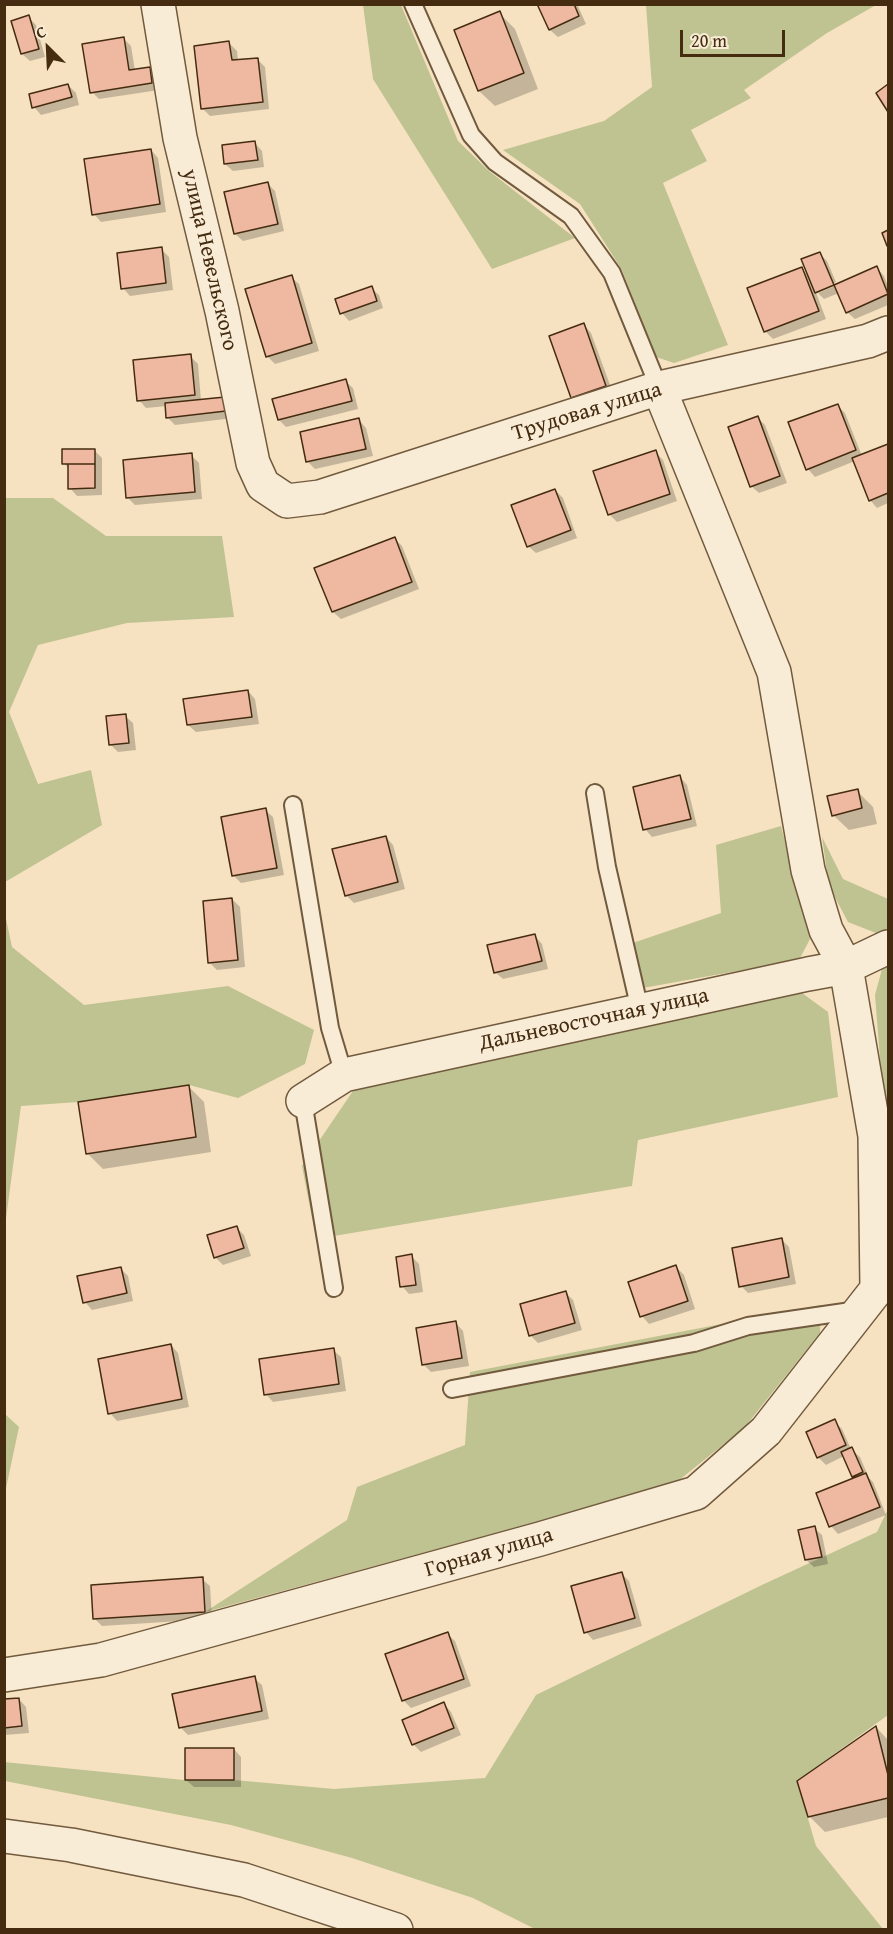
<!DOCTYPE html>
<meta charset="utf-8">
<style>
body{margin:0}
#map{position:relative;width:893px;height:1934px;overflow:hidden;background:#f6e2c1;font-family:"Gentium Book Plus",serif}
canvas{display:block}
.frame{position:absolute;inset:0;border:6px solid #452c11;pointer-events:none}
.north{position:absolute;left:18px;top:18px;width:60px;height:60px;-webkit-text-stroke:4px #f9ecd7;paint-order:stroke;rotate:336deg;font-size:16px;font-weight:700;line-height:24px;text-align:center;color:#452c11}
.north::after{content:'';display:block;margin:auto;width:21px;height:27px;background:#452c11;clip-path:polygon(50% 0,100% 100%,50% 72%,0 100%)}
.scale{position:absolute;left:680px;top:30px;width:105px;height:27px;box-sizing:border-box;border:3px solid #452c11;border-top:0;padding-left:8px;font-size:18px;line-height:21px;white-space:nowrap;color:#452c11;-webkit-text-stroke:4px #f9ecd7;paint-order:stroke}
</style>
<div id="map">
<canvas width="893" height="1934"></canvas>
<div class="frame"></div>
<div class="north">С</div>
<div class="scale">20 m</div>
</div>
<script>
const g = document.querySelector('canvas').getContext('2d');
g.lineJoin = 'round';
function paint(path, color) { g.fillStyle = color; g.fill(path, 'evenodd'); }
const shape = rows => new Path2D(rows.map(r => 'M' + r).join(''));
function strokePath(path, color, width, dash) { g.strokeStyle = color; g.lineWidth = width; g.lineCap = dash ? 'butt' : 'round'; g.setLineDash(dash || []); g.stroke(path); }
function write(font, color, halo, rows, align = 'center') {
  g.font = font + ' "Gentium Book Plus",serif'; g.lineWidth = 4.5; g.setLineDash([]); g.textBaseline = 'middle'; g.strokeStyle = halo; g.fillStyle = color; for (const [text, x, y, turn = 0] of rows) {
    g.save(); g.translate(x, y); g.rotate((+turn || 0) * Math.PI / 180); g.textAlign = isNaN(turn) ? turn : align; if (halo) g.strokeText(text, 0, 0); g.fillText(text, 0, 0); g.restore();
  }
}
paint(shape([
 [363,5,401,5,458,141,489,171,575,238,492,269,373,79],
 [646,5,876,5,827,33,744,90,751,98,691,130,707,161,663,183,728,345,674,363,656,357,622,270,580,204,503,150,604,121,652,87],
 [5,498,53,498,106,536,222,536,234,617,127,623,38,645,9,712,38,784,91,770,102,825,5,882],
 [781,826,810,939,799,960,626,991,618,948,721,913,716,845],
 [822,837,843,879,888,899,888,929,876,933,848,922,829,886],
 [5,914,12,947,84,1005,228,986,314,1030,305,1064,238,1098,189,1085,78,1102,21,1106,5,1226],
 [888,964,888,1108,884,1109,875,995,882,969],
 [802,993,828,1012,838,1097,638,1140,632,1186,316,1239,302,1166,355,1088],
 [821,1305,820,1333,744,1428,673,1485,205,1612,347,1520,357,1487,465,1445,470,1372],
 [5,1414,19,1427,5,1493],
 [888,1509,888,1715,797,1781,816,1846,883,1929,535,1929,473,1898,352,1858,231,1825,5,1781,4,1762,184,1780,234,1780,334,1789,485,1778,536,1695,764,1584,877,1532]
]), '#bfc291');
paint(shape([
 [539,4,577,4,586,24,558,37,550,30],
 [499,13,515,29,538,89,495,106,479,91,456,31],
 [28,17,36,25,45,57,30,61,22,54,13,22],
 [124,39,131,46,135,71,149,69,157,76,159,90,99,99,92,92],
 [229,43,237,51,238,61,257,59,265,67,269,109,210,116,202,108],
 [68,85,76,93,79,105,41,115,34,107],
 [255,143,262,151,264,167,233,171,225,164],
 [151,150,158,158,166,212,101,222,94,214],
 [267,183,275,191,284,231,243,241,235,234],
 [161,249,169,257,173,290,130,296,123,288],
 [819,253,827,261,836,282,818,290,818,293,877,268,884,276,888,286,888,305,855,319,847,312,839,293,824,299,815,290,826,319,773,339,766,332,749,289,802,269,810,277],
 [291,277,299,284,319,351,275,364,267,356],
 [371,288,379,295,383,308,349,321,342,313],
 [584,325,591,333,613,393,580,405,572,397],
 [190,356,198,364,201,401,225,398,233,418,175,425,168,418,167,406,146,408,139,400],
 [345,381,353,388,358,409,286,427,279,420],
 [837,405,845,413,862,456,888,446,888,503,877,508,870,500,855,461,815,477,808,469],
 [757,417,765,425,787,483,759,493,751,486],
 [359,420,366,428,373,456,315,469,308,462],
 [94,450,102,458,102,495,77,496,70,488,69,469,64,463],
 [655,452,663,460,677,501,617,522,609,514],
 [191,455,199,463,202,499,135,505,127,497],
 [555,490,563,498,577,538,536,553,528,546],
 [394,538,402,546,419,589,341,619,333,612],
 [248,691,255,699,259,724,196,732,188,725],
 [125,716,133,723,136,750,118,752,111,745],
 [680,777,687,785,697,826,652,837,645,829],
 [857,791,873,807,877,824,849,830,833,815],
 [265,810,273,817,284,875,241,883,233,875],
 [386,837,393,845,405,889,354,903,346,895],
 [232,899,240,907,245,967,217,970,210,963],
 [535,936,542,944,548,969,503,979,495,972],
 [188,1086,204,1102,211,1152,103,1169,87,1153],
 [237,1228,244,1235,251,1256,223,1265,215,1257],
 [782,1240,789,1247,796,1284,748,1293,741,1286],
 [411,1256,419,1264,423,1292,409,1294,402,1286],
 [676,1267,684,1275,695,1309,649,1324,642,1316],
 [120,1268,128,1276,133,1301,92,1310,85,1302],
 [566,1293,573,1300,582,1330,538,1343,530,1335],
 [456,1323,463,1331,469,1366,431,1372,423,1364],
 [171,1345,178,1353,189,1407,117,1421,110,1413],
 [333,1350,341,1357,346,1391,273,1402,266,1394],
 [834,1421,842,1429,851,1449,860,1457,869,1478,873,1482,886,1515,838,1534,831,1526,856,1479,844,1456,826,1465,818,1457],
 [814,1528,822,1535,828,1564,814,1567,806,1560],
 [622,1574,629,1581,642,1626,593,1640,586,1632],
 [202,1579,210,1586,212,1619,102,1626,95,1619],
 [447,1634,455,1641,471,1686,411,1708,403,1700],
 [254,1678,262,1685,269,1719,188,1735,180,1727],
 [19,1699,26,1707,29,1733,4,1735,4,1701],
 [444,1704,451,1712,461,1735,421,1752,413,1744,404,1721],
 [876,1727,888,1740,888,1817,825,1832,809,1816],
 [234,1749,241,1757,241,1787,194,1787,186,1780]
]), '#0003');
const building = shape([
 [537,4,574,4,579,16,549,30,537,4],
 [500,11,524,73,478,91,454,30,500,11],
 [29,15,39,49,21,54,11,21,29,15],
 [124,37,129,70,150,67,152,83,90,93,82,44,124,37],
 [229,41,232,60,258,58,263,102,201,109,194,46,229,41],
 [68,84,72,97,32,108,29,94,68,84],
 [888,84,888,112,876,93,888,84],
 [255,141,258,160,224,164,222,145,255,141],
 [151,149,160,204,92,215,84,159,151,149],
 [268,182,278,224,234,234,224,192,268,182],
 [888,230,888,246,887,246,882,233,888,230],
 [162,247,166,283,121,289,117,253,162,247],
 [820,252,834,285,815,293,801,259,820,252],
 [877,266,888,294,846,313,834,285,877,266],
 [802,267,819,311,764,332,747,288,802,267],
 [292,275,312,343,266,357,245,289,292,275],
 [372,286,377,301,340,314,335,299,372,286],
 [584,323,606,386,571,398,549,336,584,323],
 [191,354,195,395,137,401,133,360,191,354],
 [346,379,352,401,278,420,272,399,346,379],
 [225,397,226,411,166,418,165,403,225,397],
 [838,404,856,450,806,470,788,422,838,404],
 [758,416,780,476,750,487,728,427,758,416],
 [359,418,366,449,306,462,300,432,359,418],
 [888,444,888,493,869,501,852,458,888,444],
 [62,449,95,449,95,464,62,464,62,449],
 [656,450,670,494,608,515,593,471,656,450],
 [192,453,195,492,126,498,123,460,192,453],
 [68,464,95,464,95,488,68,489,68,464],
 [555,489,571,530,527,547,511,505,555,489],
 [395,537,412,582,332,612,314,568,395,537],
 [248,690,252,717,187,725,183,699,248,690],
 [126,714,129,743,109,745,106,716,126,714],
 [680,775,691,819,643,830,633,787,680,775],
 [858,789,862,808,832,816,827,796,858,789],
 [266,808,277,868,232,876,221,817,266,808],
 [386,836,398,882,345,896,332,849,386,836],
 [232,898,238,960,208,963,203,901,232,898],
 [535,934,542,961,494,973,487,945,535,934],
 [189,1085,196,1137,86,1154,78,1102,189,1085],
 [237,1226,244,1248,214,1258,207,1235,237,1226],
 [782,1238,789,1277,739,1287,732,1248,782,1238],
 [412,1254,416,1285,400,1287,396,1257,412,1254],
 [676,1265,688,1301,640,1317,628,1282,676,1265],
 [121,1267,127,1293,83,1303,77,1276,121,1267],
 [566,1291,575,1323,529,1336,520,1304,566,1291],
 [456,1321,462,1358,422,1365,416,1328,456,1321],
 [171,1344,182,1399,108,1414,98,1359,171,1344],
 [334,1348,339,1384,264,1395,259,1359,334,1348],
 [835,1419,846,1445,817,1458,806,1432,835,1419],
 [852,1447,863,1472,852,1477,841,1452,852,1447],
 [866,1473,880,1507,829,1527,816,1493,866,1473],
 [815,1526,822,1557,805,1560,798,1530,815,1526],
 [622,1572,635,1618,584,1633,571,1586,622,1572],
 [203,1577,205,1612,93,1619,91,1585,203,1577],
 [448,1632,464,1679,402,1701,385,1654,448,1632],
 [255,1676,262,1711,179,1728,172,1694,255,1676],
 [19,1698,22,1726,4,1728,4,1699,19,1698],
 [444,1702,454,1728,412,1745,402,1720,444,1702],
 [876,1726,888,1775,888,1798,808,1817,797,1781,876,1726],
 [185,1748,234,1748,234,1780,185,1780,185,1748]
]);
paint(building, '#eeb8a1');
strokePath(building, '#452c11', 1.5);
const service = shape([
 [413,4,471,135,495,162,571,216,612,273,659,388],
 [595,793,607,867,640,1010],
 [293,805,330,1028,344,1075],
 [303,1101,334,1288],
 [452,1389,694,1343,748,1326,858,1310]
]);
const minor = shape([
 [158,4,180,138,222,311,253,463,263,485,287,501,320,497,659,388,868,341,888,333],
 [659,388,774,672,808,870,826,930,846,967,875,1136,877,1289],
 [303,1101,344,1075,808,974,846,967,888,947],
 [4,1675,101,1660,540,1539,696,1493,766,1431,877,1289]
]);
const tertiary = shape([
 [4,1836,71,1845,244,1880,396,1930]
]);
strokePath(service, '#715a3d', 20);
strokePath(minor, '#715a3d', 36);
strokePath(tertiary, '#715a3d', 36);
strokePath(service, '#f9ecd7', 16);
strokePath(minor, '#f9ecd7', 33);
strokePath(tertiary, '#f9ecd7', 33);
write('22px', '#452c11', '#f9ecd7', [
 ["улица Невельского",209,260,77],
 ["Трудовая улица",587,412,-17],
 ["Дальневосточная улица",594,1020,-12],
 ["Горная улица",489,1553,-16]
]);
</script>
